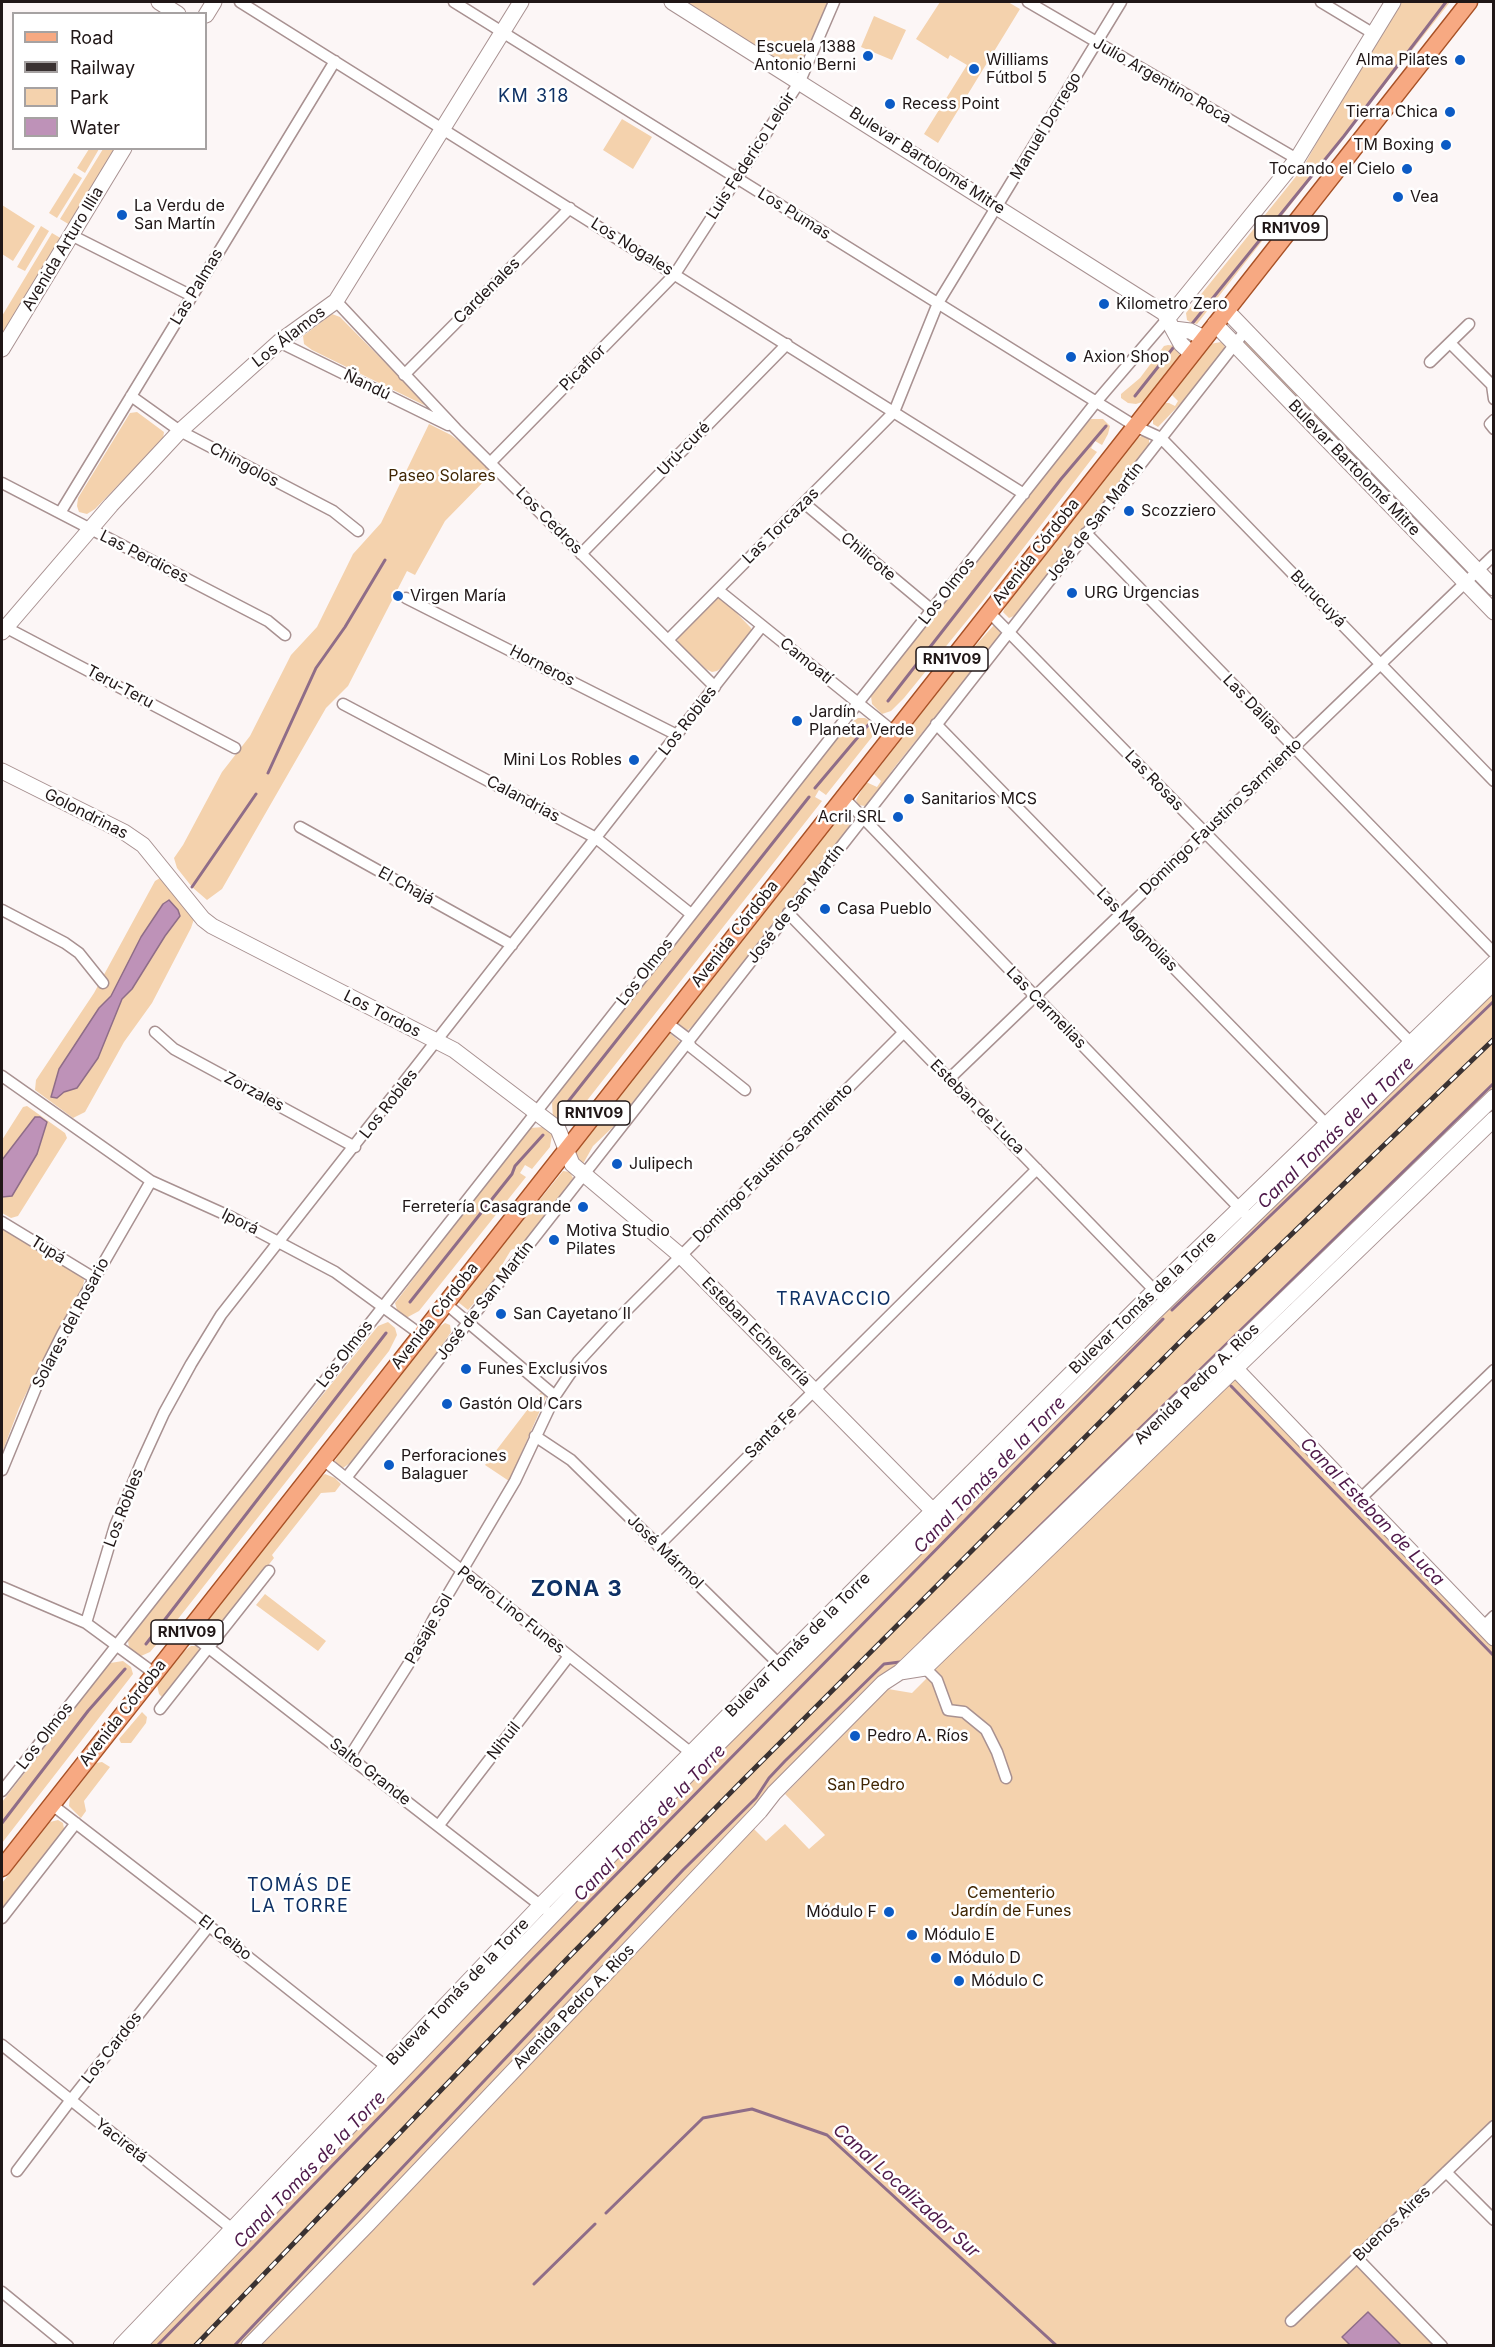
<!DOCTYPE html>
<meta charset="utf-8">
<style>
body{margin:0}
#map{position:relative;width:1495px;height:2347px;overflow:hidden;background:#fcf6f6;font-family:Inter,sans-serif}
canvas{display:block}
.frame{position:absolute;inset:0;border:3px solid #201717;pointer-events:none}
.legend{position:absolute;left:12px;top:12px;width:195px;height:138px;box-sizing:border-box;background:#fff;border:2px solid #a6a2a2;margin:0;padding:8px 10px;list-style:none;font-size:18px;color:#201717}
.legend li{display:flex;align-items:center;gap:12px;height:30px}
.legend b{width:30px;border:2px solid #a6a2a2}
</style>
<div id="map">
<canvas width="1495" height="2347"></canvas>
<div class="frame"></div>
<ul class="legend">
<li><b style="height:8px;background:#f7a982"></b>Road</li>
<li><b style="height:8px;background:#3a3232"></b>Railway</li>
<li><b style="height:16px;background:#f4d2ad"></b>Park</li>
<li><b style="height:16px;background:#be92b8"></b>Water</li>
</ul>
</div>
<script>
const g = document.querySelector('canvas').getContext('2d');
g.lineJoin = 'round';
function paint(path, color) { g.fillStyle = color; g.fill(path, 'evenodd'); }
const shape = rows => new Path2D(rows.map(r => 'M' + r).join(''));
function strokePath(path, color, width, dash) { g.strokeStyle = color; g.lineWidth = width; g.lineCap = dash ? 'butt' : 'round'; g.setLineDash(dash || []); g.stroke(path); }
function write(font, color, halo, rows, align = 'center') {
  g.font = font + ' Inter,sans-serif'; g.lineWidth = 5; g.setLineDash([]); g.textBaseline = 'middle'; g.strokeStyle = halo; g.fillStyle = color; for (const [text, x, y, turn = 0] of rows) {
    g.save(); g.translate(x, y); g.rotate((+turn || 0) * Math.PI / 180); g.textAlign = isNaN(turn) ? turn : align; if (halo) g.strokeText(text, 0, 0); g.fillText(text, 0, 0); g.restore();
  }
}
paint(shape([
 [672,2,834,2,800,81],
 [940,2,1008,2,1020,9,938,143,924,134,967,65,950,55,948,59,916,39],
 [1402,2,1450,2,1197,324,1190,322,1187,320,1186,313,1302,169,1349,85],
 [874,16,906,30,892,60,861,47],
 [622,119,652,137,633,169,603,150],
 [89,149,99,149,85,173,77,168],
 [103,149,117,149,70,225,60,219],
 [74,173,82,178,57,218,49,213],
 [2,205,35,226,13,261,2,254],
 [41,226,49,231,25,271,17,267],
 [52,233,62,239,2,337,2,316],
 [332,314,340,317,430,408,312,350,304,344,303,336],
 [1246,338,1463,562,1461,565,1459,567,1243,347,1243,339],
 [1221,342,1225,345,1224,349,1184,400,1158,427,1153,424,1153,419,1165,403,1169,403,1175,406,1178,401,1172,395,1210,344],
 [1168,345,1176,346,1180,352,1176,364,1145,401,1136,404,1128,403,1121,398,1121,394,1140,378,1164,346],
 [137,412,164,432,163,439,95,509,87,514,79,512,77,506,78,498,130,413],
 [1091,419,1103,419,1110,426,1108,434,1102,445,1095,441,1091,448,1097,452,982,602,904,698,891,711,882,714,872,704,871,696,985,549,1082,427],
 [429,424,451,435,469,449,492,473,445,521,415,575,407,571,348,686,326,708,222,889,207,900,192,887,177,868,174,858,183,845,222,772,250,736,291,655,317,627,353,554,381,523],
 [1143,435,1149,439,1149,446,1014,616,1009,618,1003,612,1007,604,1135,440],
 [720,598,725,601,751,628,751,633,721,668,717,671,712,672,706,669,678,642,677,638,715,599],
 [994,625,1000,629,1000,634,985,654,894,768,876,794,865,806,858,805,856,800,866,782,877,787,881,781,874,774,967,655],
 [858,718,865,718,873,723,875,727,872,737,826,795,819,790,815,797,822,801,578,1112,568,1120,560,1122,553,1118,552,1103,566,1083,781,808,847,725],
 [846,814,852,819,849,827,696,1023,688,1030,683,1031,677,1026,677,1021,841,815],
 [160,878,167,883,194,919,191,928,152,1003,124,1042,85,1112,73,1118,35,1090,36,1080,94,993,155,881],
 [1493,982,1493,1119,1235,1368,1493,1638,1493,2126,1357,2258,1442,2345,259,2345,754,1829,766,1841,785,1824,809,1849,825,1835,785,1794,888,1689,912,1693,936,1669,930,1663,900,1672,249,2345,138,2346,528,1939],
 [670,1033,680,1042,614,1126,593,1146,583,1164,575,1158,577,1150],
 [27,1106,65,1133,67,1138,18,1216,11,1218,2,1213,2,1140,23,1107],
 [543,1127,552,1135,550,1147,532,1169,525,1165,520,1173,526,1177,419,1311,406,1318,398,1313,395,1303,504,1160,530,1128],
 [563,1171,570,1172,573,1178,567,1188,520,1246,511,1250,502,1265,502,1270,468,1310,458,1302,463,1294],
 [2,1227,80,1274,84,1280,83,1287,39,1367,19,1408,2,1453],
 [388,1322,395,1328,397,1335,389,1351,174,1624,150,1652,141,1656,129,1649,128,1640,242,1495,378,1326],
 [445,1323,450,1325,451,1332,430,1363,350,1463,343,1468,338,1466,335,1461,342,1449,436,1329],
 [541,1392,546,1397,509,1481,485,1465],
 [325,1474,335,1478,341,1484,335,1492,321,1493,272,1555,274,1558,212,1636,207,1637,203,1628,210,1617,319,1478],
 [265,1594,326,1641,318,1651,256,1605],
 [191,1646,197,1646,200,1651,167,1694,162,1697,159,1694,157,1685,183,1652],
 [123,1661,131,1667,133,1674,2,1843,2,1802,110,1663],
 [142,1712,147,1717,146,1723,131,1743,121,1743,119,1739],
 [102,1762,110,1767,84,1801,86,1811,81,1818,69,1806,70,1797,96,1763],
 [58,1820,63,1823,64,1829,2,1910,2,1883,50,1822]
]), '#f4d2ad');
const water = shape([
 [169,900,178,910,180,916,165,936,132,989,122,999,98,1058,77,1088,64,1092,57,1098,51,1097,59,1069,99,1008,111,996,141,937,163,904,169,900],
 [35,1117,40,1117,47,1122,37,1154,12,1196,2,1197,2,1160,35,1117],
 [1368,2312,1401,2345,1350,2345,1342,2337,1368,2312]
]);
paint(water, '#be92b8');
strokePath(water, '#8f6d88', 1.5);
strokePath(shape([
 [1191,325,1344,136,1446,2],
 [1135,396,1173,348],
 [888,701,1061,479,1106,426],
 [268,773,316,668,345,627,385,560],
 [815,788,869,724],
 [192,887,256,794],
 [567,1103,809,797],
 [410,1302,512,1174,515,1166,543,1135],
 [1172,1310,1494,1001],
 [1231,1386,1494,1656],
 [924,1639,1494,1083],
 [146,1644,386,1333],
 [2,1823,88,1711,125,1669],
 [606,2213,703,2118,752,2109,827,2135,1057,2346],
 [534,2284,595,2224],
 [157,2346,527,1965,1163,1319],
 [234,2346,683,1870,756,1798,769,1778,785,1761,884,1664,900,1662]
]), '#8f6d88', 3);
const street = shape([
 [240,2,1024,494],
 [454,2,1135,426,1161,438,1494,781],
 [1028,2,1297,159],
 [1321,2,1374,34],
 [71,235,192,296],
 [336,301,456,429,715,687],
 [279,342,448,425],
 [1450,343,1492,385,1494,399],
 [1430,362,1469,324],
 [404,375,570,208],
 [131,396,180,431,333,511,358,531],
 [1494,420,1490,424,1494,429],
 [490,463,675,274,800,81,834,2],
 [2,483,268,621,285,635],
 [804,503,932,610],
 [60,513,335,61],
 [1086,533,1494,953],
 [581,554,787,344],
 [718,590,894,732],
 [406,598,677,735],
 [989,612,1415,1047],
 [5,627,235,748],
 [668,640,894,412,938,303,1121,2],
 [343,704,596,838,691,914],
 [936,724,1330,1128],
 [843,797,1250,1219],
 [300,827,512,945],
 [2,910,65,943,79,953,103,983],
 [788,913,1158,1294],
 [666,1022,687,1038,691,1047,745,1090],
 [155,1032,174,1049,355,1147],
 [2,1076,151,1181,231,1217,335,1272,420,1334],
 [949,1079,1494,555],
 [2,1222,94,1278],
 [445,1303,555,1396],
 [535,1436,571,1460,784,1669],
 [322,1459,695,1756],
 [2,1470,37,1385,63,1333,151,1181],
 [346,1478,1246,330],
 [1360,1499,1494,1370],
 [658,1546,1037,1169],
 [2,1587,86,1623,154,1673],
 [86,1623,115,1526,142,1461,164,1413,191,1364,221,1315,762,626],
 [1483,1627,1494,1616],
 [187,1631,545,1909],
 [921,1664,937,1680,948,1710,964,1712,986,1730,997,1752,1006,1778],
 [160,1709,269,1571],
 [350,1756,418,1649,434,1618,515,1481,555,1396,578,1362,613,1324,903,1033],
 [2,1791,858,703,1096,402,1168,318],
 [51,1804,209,1926,392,2071],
 [439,1825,569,1656],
 [2,1918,76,1823],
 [2,2045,236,2232],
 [17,2171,70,2101,209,1926],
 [1446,2172,1494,2220],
 [1357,2258,1442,2346],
 [2,2292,68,2346],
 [1291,2321,1494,2126]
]);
const secondary = shape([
 [159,2,178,14],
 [672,2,1164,313,1181,344,1192,354],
 [206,15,214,2],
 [1226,310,1494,588],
 [1168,318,1297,159,1393,2],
 [1215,324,1494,612],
 [1174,329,1190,331,1204,338],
 [2,349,124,148],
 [2,632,111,505,180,431,279,342,336,301,521,2],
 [2,771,124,832,143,845,203,919,212,926,454,1050,558,1129,572,1164,681,1256,938,1516],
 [1229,1362,1494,1638],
 [900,1672,925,1668,1494,1119],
 [121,2346,540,1906,779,1664,1155,1290,1494,963],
 [138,2346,701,1761,1153,1314,1494,982],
 [249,2346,368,2224,760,1811,774,1793,883,1683,900,1672,1494,1097]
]);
const primary = shape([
 [2,1868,1469,2]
]);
strokePath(street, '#a89191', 13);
strokePath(secondary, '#a89191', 17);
strokePath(primary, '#a85126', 19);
strokePath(street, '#fff', 10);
strokePath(secondary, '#fff', 15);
strokePath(primary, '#f7a982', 16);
const rail = shape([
 [195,2346,566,1960,743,1780,1186,1336,1494,1039]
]);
strokePath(rail, '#3a3232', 5);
strokePath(rail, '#fff', 3, [9]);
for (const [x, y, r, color] of [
 [868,56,6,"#0c5bc5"],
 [1460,60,6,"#0c5bc5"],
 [974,69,6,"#0c5bc5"],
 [890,104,6,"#0c5bc5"],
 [1450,112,6,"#0c5bc5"],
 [1446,145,6,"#0c5bc5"],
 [1407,169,6,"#0c5bc5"],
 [1398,197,6,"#0c5bc5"],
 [122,215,6,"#0c5bc5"],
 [1104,304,6,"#0c5bc5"],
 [1071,357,6,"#0c5bc5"],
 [1129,511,6,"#0c5bc5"],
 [1072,593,6,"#0c5bc5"],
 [398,596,6,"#0c5bc5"],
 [797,721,6,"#0c5bc5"],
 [634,760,6,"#0c5bc5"],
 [909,799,6,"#0c5bc5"],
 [898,817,6,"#0c5bc5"],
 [825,909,6,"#0c5bc5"],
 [617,1164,6,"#0c5bc5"],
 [583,1207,6,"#0c5bc5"],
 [554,1240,6,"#0c5bc5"],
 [501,1314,6,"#0c5bc5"],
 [466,1369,6,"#0c5bc5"],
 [447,1404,6,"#0c5bc5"],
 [389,1465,6,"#0c5bc5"],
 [855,1736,6,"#0c5bc5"],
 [889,1912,6,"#0c5bc5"],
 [912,1935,6,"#0c5bc5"],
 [936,1958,6,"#0c5bc5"],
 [959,1981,6,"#0c5bc5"]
]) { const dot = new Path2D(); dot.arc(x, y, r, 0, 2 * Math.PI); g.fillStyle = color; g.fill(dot); strokePath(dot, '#fff', 2); }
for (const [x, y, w] of [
 [1291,228,72],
 [952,659,72],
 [594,1113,72],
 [187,1632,72]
]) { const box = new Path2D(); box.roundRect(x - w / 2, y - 12, w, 24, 4.5); g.fillStyle = '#fff'; g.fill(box); strokePath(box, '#201717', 1.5); }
write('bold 15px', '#201717', null, [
 ["RN1V09",1291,228],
 ["RN1V09",952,659],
 ["RN1V09",594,1113],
 ["RN1V09",187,1632]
]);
write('16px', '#201717', '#fff', [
 ["Escuela 1388",856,47,"right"],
 ["Antonio Berni",856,65,"right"],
 ["Williams",986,60],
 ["Fútbol 5",986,78],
 ["Alma Pilates",1448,60,"right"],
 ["Recess Point",902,104],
 ["Tierra Chica",1438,112,"right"],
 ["TM Boxing",1434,145,"right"],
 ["Tocando el Cielo",1395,169,"right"],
 ["Vea",1410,197],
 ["La Verdu de",134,206],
 ["San Martín",134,224],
 ["Kilometro Zero",1116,304],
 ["Axion Shop",1083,357],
 ["Scozziero",1141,511],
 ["URG Urgencias",1084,593],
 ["Virgen María",410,596],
 ["Jardín",809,712],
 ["Planeta Verde",809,730],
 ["Mini Los Robles",622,760,"right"],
 ["Sanitarios MCS",921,799],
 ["Acril SRL",886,817,"right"],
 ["Casa Pueblo",837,909],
 ["Julipech",629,1164],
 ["Ferretería Casagrande",571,1207,"right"],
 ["Motiva Studio",566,1231],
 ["Pilates",566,1249],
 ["San Cayetano II",513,1314],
 ["Funes Exclusivos",478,1369],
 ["Gastón Old Cars",459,1404],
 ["Perforaciones",401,1456],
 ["Balaguer",401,1474],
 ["Pedro A. Ríos",867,1736],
 ["Módulo F",877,1912,"right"],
 ["Módulo E",924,1935],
 ["Módulo D",948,1958],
 ["Módulo C",971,1981]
], 'left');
write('16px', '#201717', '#fff', [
 ["Julio Argentino Roca",1162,81,30],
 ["Manuel Dorrego",1046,126,-59],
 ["Luis Federico Leloir",751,156,-57],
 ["Bulevar Bartolomé Mitre",927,161,33],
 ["Los Pumas",794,214,32],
 ["Los Nogales",632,247,32],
 ["Avenida Arturo Illia",63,249,-59],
 ["Las Palmas",197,287,-59],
 ["Cardenales",487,291,-45],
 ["Los Álamos",289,337,-38],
 ["Picaflor",583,368,-45],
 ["Ñandú",367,385,26],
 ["Urú-curé",684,449,-46],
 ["Chingolos",244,465,28],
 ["Bulevar Bartolomé Mitre",1354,468,46],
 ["Los Cedros",549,521,45],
 ["José de San Martín",1095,522,-52],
 ["Las Torcazas",781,526,-45],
 ["Avenida Córdoba",1036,552,-52],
 ["Las Perdices",144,557,27],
 ["Chilicote",868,557,40],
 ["Los Olmos",947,591,-52],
 ["Burucuyá",1318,599,46],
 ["Camoatí",806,661,39],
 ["Horneros",542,666,27],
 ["Teru-Teru",120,687,28],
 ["Las Dalias",1252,705,46],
 ["Los Robles",688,721,-52],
 ["Las Rosas",1154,781,46],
 ["Calandrias",523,799,28],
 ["Golondrinas",86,814,27],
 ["Domingo Faustino Sarmiento",1221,817,-44],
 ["El Chajá",406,886,29],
 ["José de San Martín",796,904,-52],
 ["Las Magnolias",1137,930,46],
 ["Avenida Córdoba",735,934,-52],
 ["Los Olmos",645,972,-52],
 ["Las Carmelias",1046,1008,46],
 ["Los Tordos",382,1014,27],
 ["Zorzales",254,1092,28],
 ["Los Robles",389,1104,-52],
 ["Esteban de Luca",977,1107,45],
 ["Domingo Faustino Sarmiento",773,1163,-45],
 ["Iporá",240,1222,26],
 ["Tupá",48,1250,32],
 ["José de San Martín",485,1301,-52],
 ["Bulevar Tomás de la Torre",1143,1303,-44],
 ["Avenida Córdoba",435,1316,-52],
 ["Solares del Rosario",71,1323,-62],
 ["Esteban Echeverría",756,1332,45],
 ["Los Olmos",345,1354,-52],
 ["Avenida Pedro A. Ríos",1197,1384,-44],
 ["Santa Fe",771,1433,-45],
 ["Los Robles",124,1508,-69],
 ["José Mármol",665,1552,44],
 ["Pedro Lino Funes",511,1610,38],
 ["Pasaje Sol",429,1629,-60],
 ["Bulevar Tomás de la Torre",798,1645,-45],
 ["Avenida Córdoba",123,1713,-52],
 ["Los Olmos",45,1736,-52],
 ["Nihuil",504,1741,-52],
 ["Salto Grande",370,1772,38],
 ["El Ceibo",225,1938,38],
 ["Bulevar Tomás de la Torre",458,1992,-46],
 ["Avenida Pedro A. Ríos",574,2007,-46],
 ["Los Cardos",112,2048,-52],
 ["Yaciretá",121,2141,38],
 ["Buenos Aires",1392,2224,-44]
]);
write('16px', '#402603', '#fff', [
 ["Paseo Solares",442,476],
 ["San Pedro",866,1785],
 ["Cementerio",1011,1893],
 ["Jardín de Funes",1011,1911]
]);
g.letterSpacing = '1.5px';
write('18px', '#0e3165', '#fff', [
 ["KM 318",534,97],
 ["TRAVACCIO",834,1300],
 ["TOMÁS DE",300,1886],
 ["LA TORRE",300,1907]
]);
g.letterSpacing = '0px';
write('italic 18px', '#4e1949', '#fff', [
 ["Canal Tomás de la Torre",1336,1133,-44],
 ["Canal Tomás de la Torre",990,1475,-46],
 ["Canal Esteban de Luca",1372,1512,46],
 ["Canal Tomás de la Torre",650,1823,-46],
 ["Canal Tomás de la Torre",310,2170,-46],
 ["Canal Localizador Sur",906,2191,42]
]);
g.letterSpacing = '1.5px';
write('bold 22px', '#0e3165', '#fff', [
 ["ZONA 3",577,1589]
]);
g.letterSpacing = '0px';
</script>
